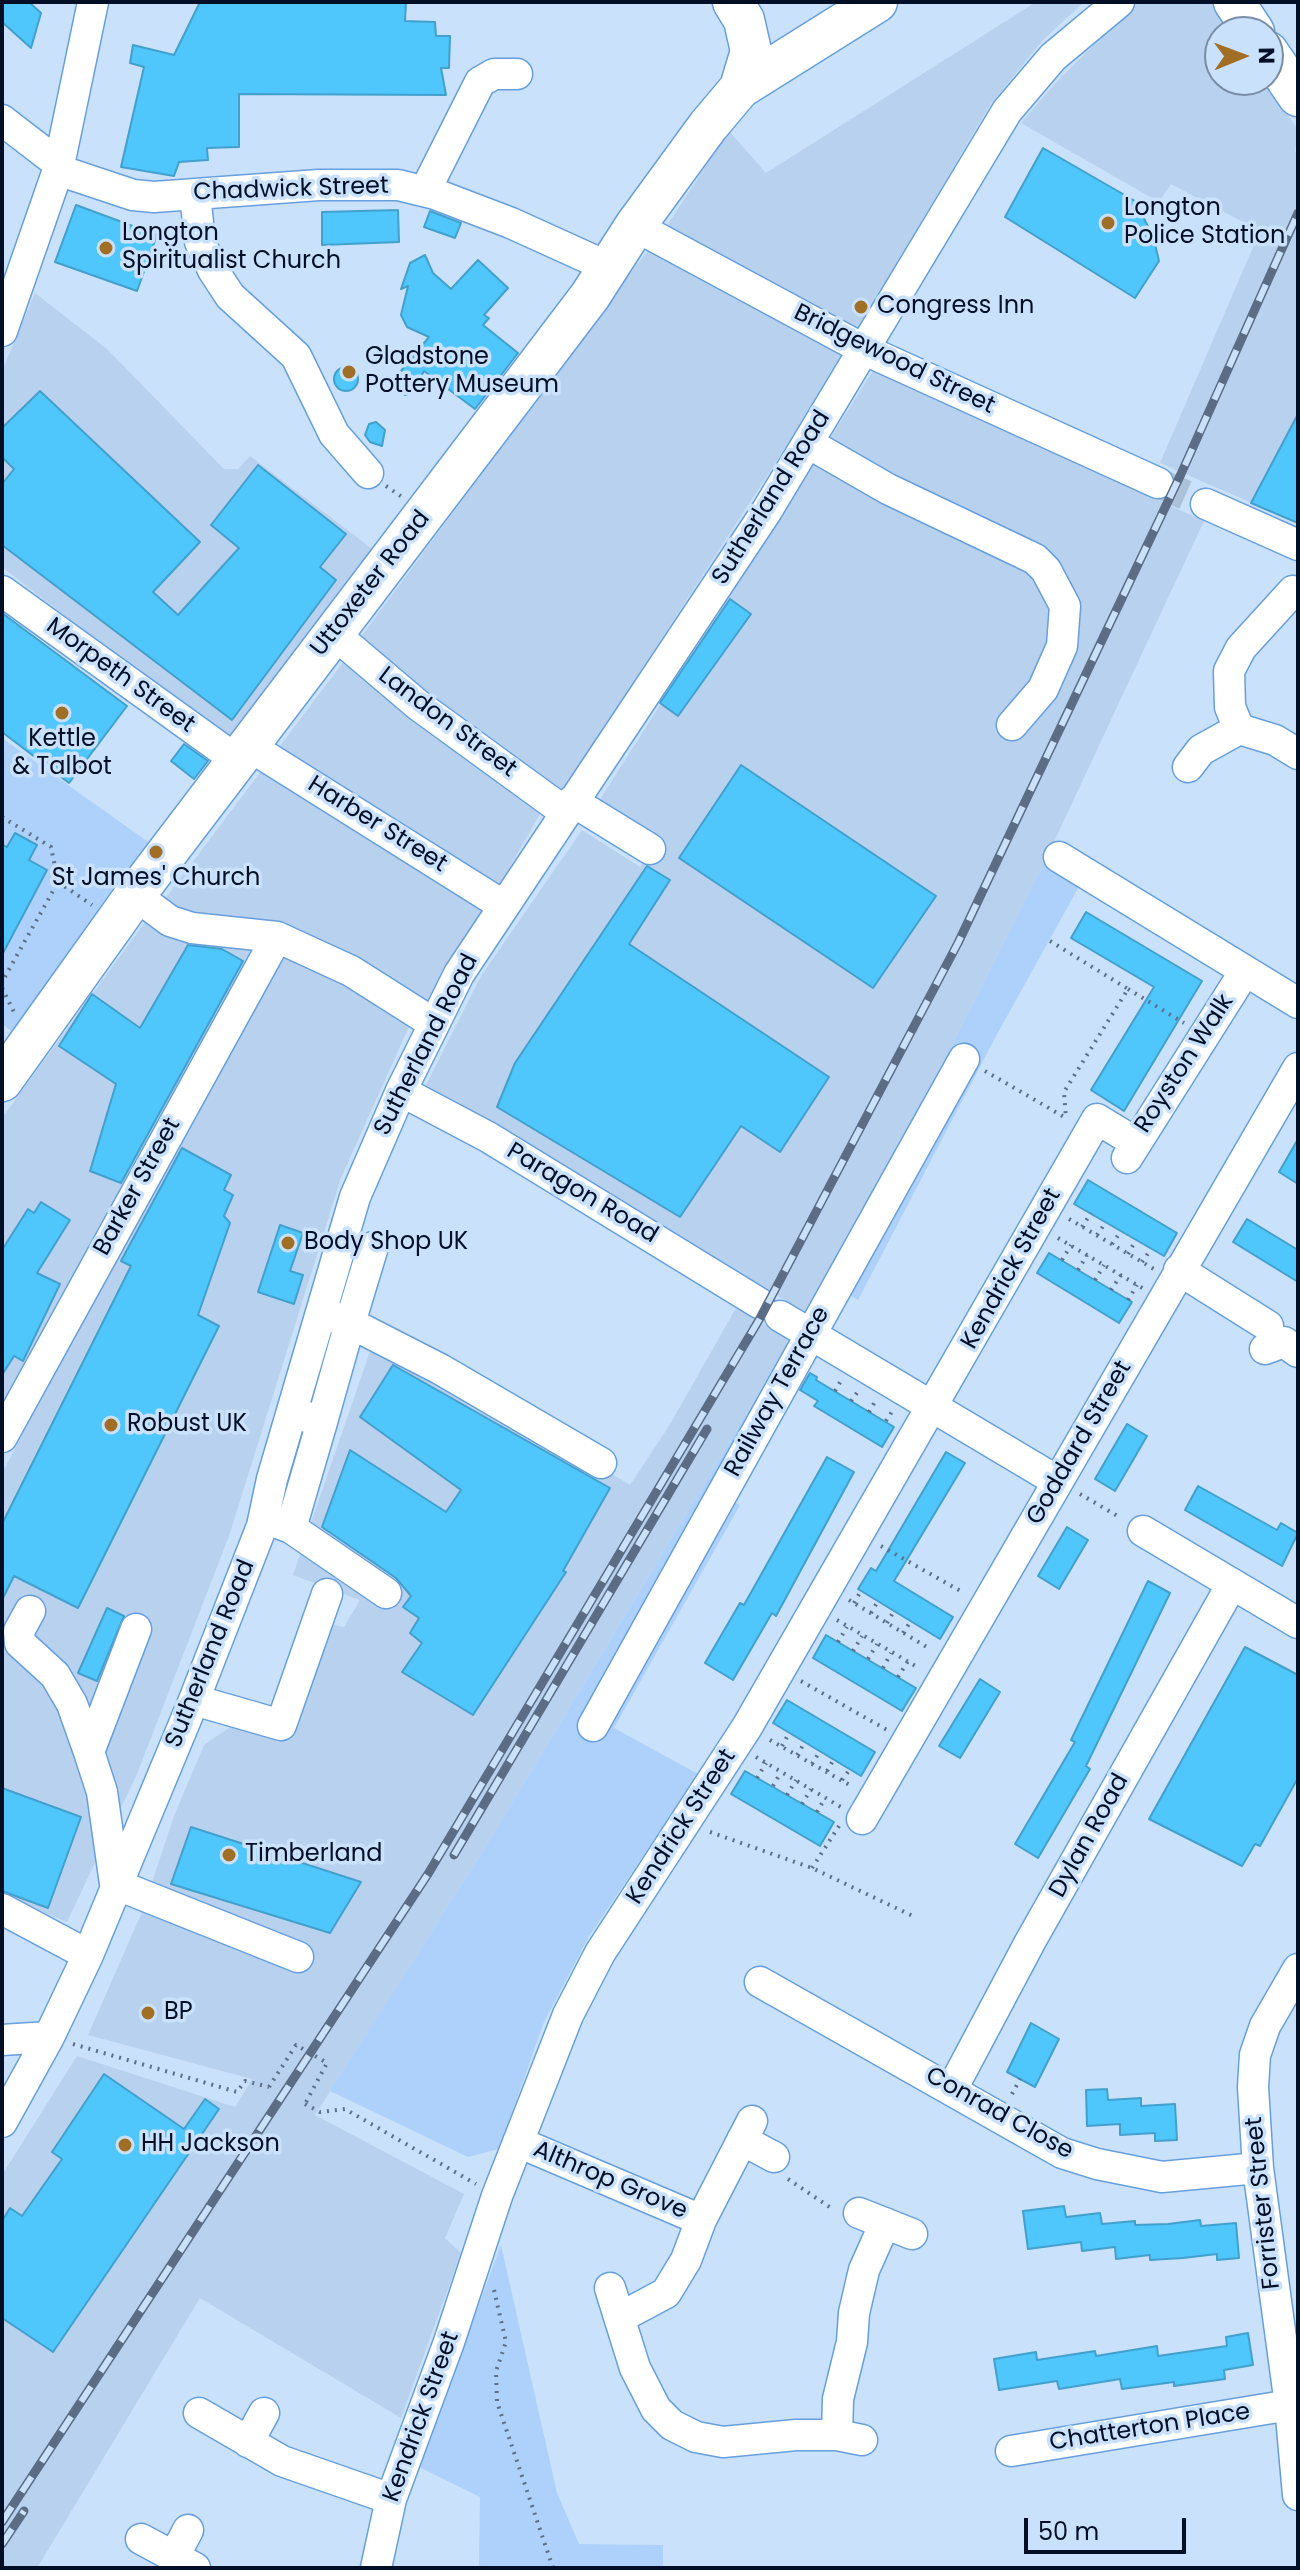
<!DOCTYPE html>
<style>
body{margin:0}
#map{position:relative;width:1300px;height:2570px;overflow:hidden;background:#cae1fb;font-family:Poppins,sans-serif}
canvas{display:block}
.frame{position:absolute;inset:0;border:4px solid #000f25;pointer-events:none}
.north{position:absolute;left:1204px;top:16px;width:80px;height:80px;box-sizing:border-box;background:#cae1fb;border:2px solid #798da5;border-radius:50%;rotate:89deg;font-size:22px;font-weight:700;line-height:32px;text-align:center;color:#000f25}
.north::after{content:'';display:block;margin:auto;width:28px;height:36px;background:#a16e25;clip-path:polygon(50% 0,100% 100%,50% 72%,0 100%)}
.scale{position:absolute;left:1024px;top:2518px;width:162px;height:36px;box-sizing:border-box;border:4px solid #000f25;border-top:0;padding-left:10px;font-size:24px;line-height:28px;white-space:nowrap;color:#000f25;-webkit-text-stroke:6px #cae1fb;paint-order:stroke}
</style>
<div id="map">
<canvas width="1300" height="2570"></canvas>
<div class="frame"></div>
<div class="north">N</div>
<div class="scale">50 m</div>
</div>
<script>
const g = document.querySelector('canvas').getContext('2d');
g.lineJoin = 'round';
function paint(path, color) { g.fillStyle = color; g.fill(path, 'evenodd'); }
const shape = rows => new Path2D(rows.map(r => 'M' + r).join(''));
function strokePath(path, color, width, dash) { g.strokeStyle = color; g.lineWidth = width; g.lineCap = dash ? 'butt' : 'round'; g.setLineDash(dash || []); g.stroke(path); }
function write(font, color, halo, rows, align = 'center') {
  g.font = font + ' Poppins,sans-serif'; g.lineWidth = 7; g.setLineDash([]); g.textBaseline = 'middle'; g.strokeStyle = halo; g.fillStyle = color; for (const [text, x, y, turn = 0] of rows) {
    g.save(); g.translate(x, y); g.rotate((+turn || 0) * Math.PI / 180); g.textAlign = isNaN(turn) ? turn : align; if (halo) g.strokeText(text, 0, 0); g.fillText(text, 0, 0); g.restore();
  }
}
paint(shape([
 [1036,2,1084,2,1043,40,990,105,857,330,664,230,729,131,766,173],
 [1138,2,1213,2,1233,32,1220,32,1220,80,1265,80,1298,130,1295,151,1298,154,1298,523,1160,463,1260,231,1171,184,1159,202,1021,123,1059,79],
 [654,242,845,356,561,793,357,642],
 [35,293,107,349,224,469,238,469,250,456,375,551,229,743,2,567,2,371],
 [873,371,1204,521,1045,861,942,1064,807,1313,744,1276,658,1232,424,1089,481,976,582,830,640,867,656,844,597,804],
 [344,661,543,809,430,1005,161,904],
 [145,922,174,934,256,946,2,1422,2,1118],
 [282,952,411,1022,341,1178,229,1536,137,1774,67,1922,2,1896,2,1473],
 [736,1308,791,1340,478,1859,315,2115,464,2194,445,2238,461,2253,401,2418,200,2298,37,2568,2,2568,2,2175,77,2056,235,2107,252,2079,88,2035,142,1912,174,1816,204,1745,239,1721,288,1733,330,1624,344,1627,360,1600,293,1575,376,1334,409,1349,630,1485,669,1426]
]), '#b8d1ee');
paint(shape([
 [2,738,151,844,13,1032,2,1024],
 [1045,861,1082,881,995,1038,858,1300,843,1291,807,1313,942,1064],
 [791,1340,732,1501,740,1505,614,1728,698,1774,588,1938,544,2022,499,2149,468,2157,330,2091,478,1859],
 [501,2245,557,2493,579,2544,663,2545,663,2568,479,2568,480,2497,419,2467]
]), '#add1fa');
const building = shape([
 [2,2,29,2,41,13,31,48,2,22,2,2],
 [200,2,406,2,405,21,435,22,436,36,450,36,449,68,441,68,446,95,239,94,239,147,207,148,208,160,179,162,174,176,121,167,144,67,130,63,133,45,174,55,200,2],
 [1043,148,1135,201,1153,236,1159,261,1135,298,1005,217,1043,148],
 [76,205,157,235,137,291,55,262,76,205],
 [398,210,399,242,322,245,322,212,398,210],
 [430,211,461,223,455,238,424,227,430,211],
 [425,255,433,273,451,289,478,260,508,288,484,315,489,318,483,325,518,353,475,409,424,371,412,393,405,395,395,389,396,377,429,337,407,327,401,315,408,286,401,289,410,263,425,255],
 '334 379a12 12 0 1 1 24 0a12 12 0 1 1-24 0Z',
 [40,391,200,542,153,592,178,615,239,548,211,525,258,465,346,534,320,567,336,580,232,720,2,545,2,484,14,469,2,457,2,428,40,391],
 [1298,414,1298,523,1251,503,1298,414],
 [376,422,385,430,382,446,370,442,365,435,369,424,376,422],
 [730,599,751,614,678,716,660,703,730,599],
 [2,613,127,706,69,783,2,732,2,613],
 [184,744,208,761,194,779,171,761,184,744],
 [741,765,936,896,873,988,679,858,741,765],
 [15,833,37,845,29,860,47,870,2,955,2,845,7,847,15,833],
 [647,866,670,880,629,944,829,1077,780,1152,741,1126,680,1217,497,1107,515,1063,647,866],
 [1086,912,1202,981,1124,1111,1091,1090,1154,987,1071,938,1086,912],
 [188,945,222,949,243,961,121,1183,90,1171,116,1084,59,1046,92,994,140,1028,188,945],
 [1298,1139,1298,1184,1279,1172,1298,1139],
 [182,1148,231,1175,224,1190,233,1195,224,1216,230,1223,198,1315,219,1326,78,1608,14,1576,2,1600,2,1524,131,1266,121,1261,182,1148],
 [1088,1180,1177,1233,1164,1256,1074,1204,1088,1180],
 [41,1202,70,1220,37,1273,60,1284,23,1361,14,1356,2,1375,2,1250,28,1209,34,1213,41,1202],
 [1247,1219,1298,1250,1298,1282,1233,1242,1247,1219],
 [280,1225,303,1233,290,1271,303,1275,294,1304,258,1292,280,1225],
 [1049,1253,1132,1302,1119,1323,1037,1273,1049,1253],
 [393,1365,610,1488,563,1571,566,1572,473,1715,402,1672,422,1643,410,1633,419,1618,403,1607,411,1596,396,1578,322,1527,350,1450,446,1512,461,1490,360,1417,393,1365],
 [810,1373,817,1377,816,1380,894,1427,882,1447,814,1406,818,1401,800,1390,810,1373],
 [1127,1424,1147,1436,1115,1491,1095,1479,1127,1424],
 [946,1452,965,1463,894,1581,953,1617,940,1639,858,1589,871,1568,876,1571,946,1452],
 [827,1457,854,1472,776,1616,772,1613,733,1680,705,1663,740,1603,744,1605,827,1457],
 [1198,1486,1277,1530,1281,1523,1298,1533,1282,1566,1185,1510,1198,1486],
 [1067,1527,1088,1540,1059,1589,1038,1576,1067,1527],
 [1148,1581,1170,1593,1086,1766,1090,1769,1038,1858,1015,1844,1075,1742,1071,1740,1148,1581],
 [107,1608,124,1616,97,1681,78,1673,107,1608],
 [826,1635,916,1688,902,1711,813,1658,826,1635],
 [1245,1647,1298,1675,1298,1778,1260,1846,1255,1844,1242,1866,1149,1819,1245,1647],
 [980,1679,1000,1692,960,1758,939,1746,980,1679],
 [787,1700,875,1752,861,1776,773,1723,787,1700],
 [745,1771,834,1822,820,1846,731,1794,745,1771],
 [2,1788,81,1817,48,1908,2,1891,2,1788],
 [191,1827,361,1882,330,1933,171,1884,191,1827],
 [1031,2023,1059,2039,1035,2087,1007,2072,1031,2023],
 [104,2074,184,2129,205,2099,219,2109,53,2352,2,2318,2,2221,10,2208,22,2216,62,2159,52,2152,104,2074],
 [1107,2089,1108,2100,1141,2098,1141,2106,1175,2104,1177,2140,1155,2141,1155,2133,1120,2135,1120,2124,1087,2126,1086,2090,1107,2089],
 [1064,2206,1066,2217,1100,2213,1102,2224,1135,2221,1135,2225,1168,2224,1200,2220,1201,2226,1236,2223,1239,2258,1217,2260,1217,2254,1183,2258,1150,2260,1150,2255,1116,2259,1115,2247,1082,2251,1081,2242,1028,2249,1023,2211,1064,2206],
 [1248,2333,1253,2365,1224,2370,1225,2379,1174,2386,1174,2382,1122,2389,1120,2379,1059,2389,1057,2381,999,2390,994,2359,1036,2352,1037,2360,1095,2351,1096,2356,1157,2346,1158,2356,1227,2346,1226,2337,1248,2333]
]);
paint(building, '#4fc6fc');
strokePath(building, '#42a0cc', 2);
strokePath(shape([
 [1158,483,1206,504]
]), '#acc2db', 30, [30, 15]);
const minor = shape([
 [2,120,59,164],
 [58,170,133,195,154,197,319,185,398,185,435,194,511,223,608,267],
 [425,191,480,82,494,74,517,74],
 [195,194,200,242,213,270,230,296,296,356,334,434,368,473],
 [635,226,865,350,1158,483],
 [2,331,58,170,93,2],
 [808,443,888,489,1035,559,1046,570,1065,606,1062,646,1043,689,1012,725],
 [1206,504,1298,545],
 [2,591,238,761],
 [332,632,418,705,565,812],
 [1239,729,1230,707,1229,671,1241,648,1293,591],
 [1239,729,1275,740,1298,754],
 [249,746,504,906],
 [1188,767,1201,750,1239,729],
 [572,801,650,849],
 [1059,857,1298,1003],
 [135,895,170,921,192,928,277,937,351,971,433,1023],
 [401,1091,488,1137,759,1303],
 [1127,1158,1245,971],
 [1179,1270,1268,1326],
 [780,1316,1057,1481],
 [334,1317,350,1323,373,1247],
 [1265,1349,1284,1342,1298,1352],
 [292,1412,322,1422,350,1323,440,1369,601,1463],
 [2,1437,277,937],
 [264,1518,291,1528,322,1422],
 [291,1528,386,1593],
 [1143,1531,1298,1623],
 [30,1611,19,1631,20,1643,55,1675,72,1704,89,1752],
 [136,1629,89,1752,102,1792,115,1884,298,1957],
 [194,1700,281,1725,327,1594],
 [593,1726,964,1059],
 [862,1819,1298,1068],
 [2,1909,88,1955],
 [1298,1969,1265,2026,1255,2055,1253,2087,1258,2168,1290,2405,1298,2495],
 [760,1982,1062,2153,1097,2164,1162,2177,1258,2168],
 [2,2040,49,2037],
 [952,2089,1030,1942,1232,1584],
 [2,2122,49,2037,88,1955,194,1700,262,1526,272,1479,355,1197,401,1091,459,974,766,512,1007,111,1053,57,1119,2],
 [742,2140,774,2157],
 [518,2142,701,2220],
 [859,2213,912,2234],
 [610,2288,635,2368,656,2409,672,2425,696,2437,723,2442,796,2435,837,2435,862,2440],
 [621,2317,666,2293,686,2260,701,2220,752,2121],
 [199,2413,282,2461,391,2499],
 [837,2435,838,2399,852,2342,854,2313,864,2270,885,2223],
 [248,2442,264,2413],
 [1011,2451,1290,2405],
 [141,2539,195,2568],
 [174,2557,188,2530],
 [376,2568,391,2499,449,2342,497,2196,568,2015,600,1953,747,1727,1097,1119,1135,1142]
]);
const major = shape([
 [733,2,744,20,751,51,740,88],
 [1234,2,1254,32],
 [1268,52,1298,96],
 [2,1081,135,895,590,296,635,226,708,126,740,88,877,2]
]);
strokePath(minor, '#679fdd', 33);
strokePath(major, '#679fdd', 43);
strokePath(shape([
 [386,486,402,497],
 [2,817,51,847,58,882,2,982],
 [58,882,92,905],
 [1050,941,1128,989,1064,1092,1066,1118],
 [2,988,15,1014],
 [1128,989,1184,1023],
 [985,1071,1066,1118],
 [1069,1219,1154,1269],
 [1082,1227,1091,1213],
 [1097,1235,1106,1222],
 [1058,1238,1144,1289],
 [1112,1244,1121,1231],
 [1128,1254,1136,1240],
 [1062,1260,1071,1245],
 [1142,1262,1151,1249],
 [1078,1270,1087,1255],
 [1095,1280,1104,1265],
 [1111,1290,1121,1275],
 [1128,1300,1137,1285],
 [835,1391,842,1379],
 [851,1401,859,1390],
 [869,1412,876,1400],
 [886,1421,893,1410],
 [1080,1494,1121,1518],
 [881,1546,964,1593],
 [849,1600,930,1649],
 [854,1603,861,1591],
 [871,1613,878,1601],
 [837,1620,919,1668],
 [887,1623,894,1611],
 [903,1633,911,1621],
 [838,1642,847,1627],
 [853,1651,862,1636],
 [868,1659,877,1644],
 [883,1668,891,1653],
 [898,1677,908,1661],
 [801,1681,887,1730],
 [770,1740,853,1787],
 [782,1746,789,1733],
 [797,1755,805,1742],
 [756,1757,841,1807],
 [812,1764,820,1751],
 [827,1771,834,1759],
 [757,1778,766,1763],
 [842,1780,850,1769],
 [773,1786,781,1772],
 [787,1795,796,1780],
 [802,1804,811,1789],
 [817,1812,825,1798],
 [710,1832,812,1868,915,1917],
 [812,1868,839,1826],
 [73,2044,237,2092,245,2081,269,2087],
 [1012,2094,1020,2079],
 [305,2104,320,2112,345,2109,476,2184],
 [788,2179,834,2210],
 [494,2290,506,2342,496,2371,497,2402,553,2568]
]), '#5d7088', 4, [2, 6]);
strokePath(minor, '#fff', 30);
strokePath(major, '#fff', 40);
const rail = shape([
 [454,1855,707,1429],
 [2,2522,428,1874,759,1320,958,943,1181,474,1298,213],
 [2,2544,24,2511]
]);
strokePath(rail, '#5b6d85', 9);
strokePath(rail, '#cae1fb', 6, [18]);
strokePath(shape([
 [269,2087,296,2045,327,2063,305,2104]
]), '#5d7088', 4, [2, 6]);
for (const [x, y, r, color] of [
 [1108,223,8,"#a16e25"],
 [106,248,8,"#a16e25"],
 [861,307,8,"#a16e25"],
 [349,372,8,"#a16e25"],
 [62,713,8,"#a16e25"],
 [156,852,8,"#a16e25"],
 [288,1243,8,"#a16e25"],
 [111,1425,8,"#a16e25"],
 [229,1855,8,"#a16e25"],
 [148,2013,8,"#a16e25"],
 [125,2145,8,"#a16e25"]
]) { const dot = new Path2D(); dot.arc(x, y, r, 0, 2 * Math.PI); g.fillStyle = color; g.fill(dot); strokePath(dot, '#cae1fb', 3); }
write('24px', '#000f25', '#cae1fb', [
 ["Chadwick Street",291,190,-2],
 ["Bridgewood Street",894,360,26],
 ["Sutherland Road",772,498,-58],
 ["Uttoxeter Road",371,584,-52],
 ["Morpeth Street",120,676,36],
 ["Landon Street",447,723,37],
 ["Harber Street",377,825,32],
 ["Sutherland Road",427,1045,-63],
 ["Royston Walk",1185,1064,-57],
 ["Barker Street",138,1187,-61],
 ["Paragon Road",582,1194,31],
 ["Kendrick Street",1012,1269,-61],
 ["Railway Terrace",778,1392,-61],
 ["Goddard Street",1080,1443,-60],
 ["Sutherland Road",211,1654,-68],
 ["Kendrick Street",682,1827,-57],
 ["Dylan Road",1090,1836,-61],
 ["Conrad Close",999,2114,29],
 ["Althrop Grove",610,2181,23],
 ["Forrister Street",1264,2203,-96],
 ["Kendrick Street",422,2417,-70],
 ["Chatterton Place",1150,2428,-9]
]);
write('24px', '#000f25', '#cae1fb', [
 ["Longton",1124,209],
 ["Police Station",1124,237],
 ["Longton",122,234],
 ["Spiritualist Church",122,262],
 ["Congress Inn",877,307],
 ["Gladstone",365,358],
 ["Pottery Museum",365,386],
 ["Kettle",62,740,"center"],
 ["& Talbot",62,768,"center"],
 ["St James' Church",156,879,"center"],
 ["Body Shop UK",304,1243],
 ["Robust UK",127,1425],
 ["Timberland",245,1855],
 ["BP",164,2013],
 ["HH Jackson",141,2145]
], 'left');
</script>
